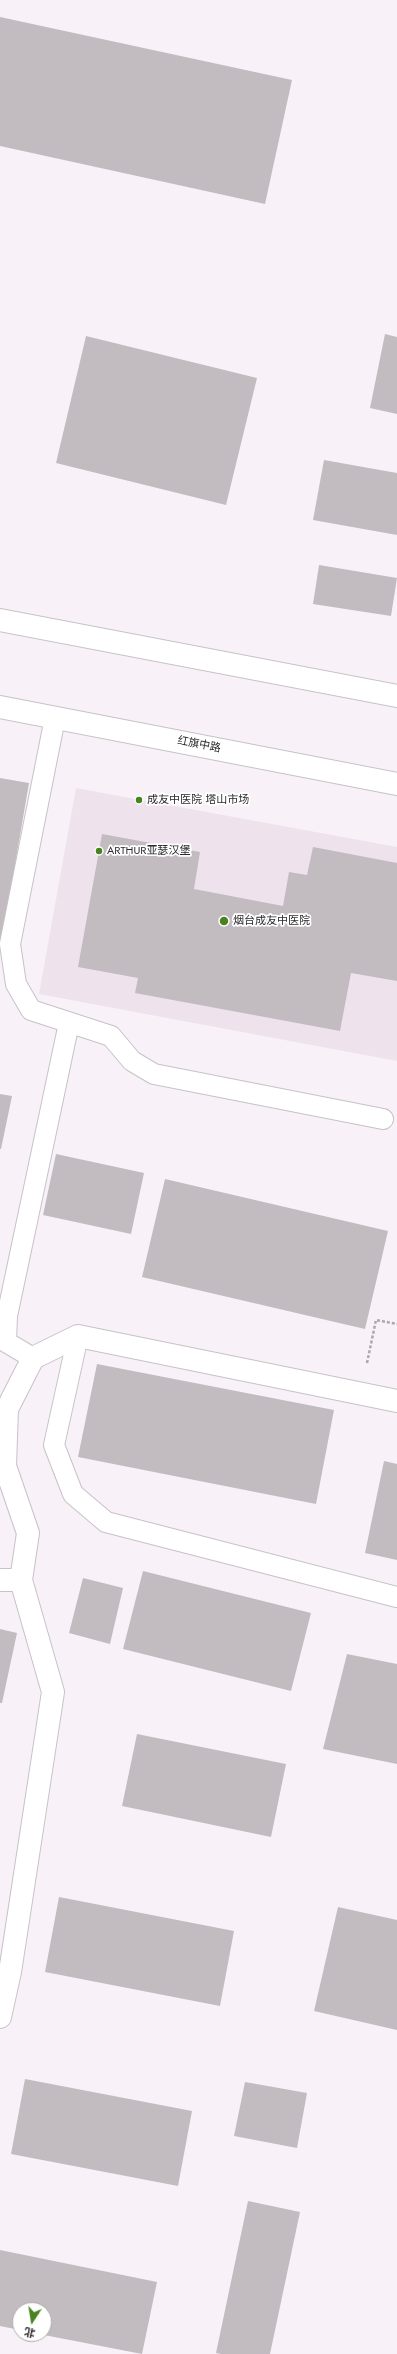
<!DOCTYPE html>
<meta charset="utf-8">
<style>
body{margin:0}
#map{position:relative;width:397px;height:2354px;overflow:hidden;background:#f8f2f8;font-family:Jost,"Noto Sans SC",sans-serif}
canvas{display:block}
.north{position:absolute;left:12px;top:2302px;width:40px;height:40px;box-sizing:border-box;background:#fff;border:1px solid #abaaab;border-radius:50%;rotate:192deg;font-size:11px;font-weight:700;line-height:16px;text-align:center;color:#2c2a2c}
.north::after{content:'';display:block;margin:auto;width:14px;height:18px;background:#48831f;clip-path:polygon(50% 0,100% 100%,50% 72%,0 100%)}
</style>
<div id="map">
<canvas width="397" height="2354"></canvas>
<div class="north">北</div>
</div>
<script>
const g = document.querySelector('canvas').getContext('2d');
g.lineJoin = 'round';
function paint(path, color) { g.fillStyle = color; g.fill(path, 'evenodd'); }
const shape = rows => new Path2D(rows.map(r => 'M' + r).join(''));
function strokePath(path, color, width, dash) { g.strokeStyle = color; g.lineWidth = width; g.lineCap = dash ? 'butt' : 'round'; g.setLineDash(dash || []); g.stroke(path); }
function write(font, color, halo, rows, align = 'center') {
  g.font = font + ' Jost,"Noto Sans SC",sans-serif'; g.lineWidth = 3.5; g.setLineDash([]); g.textBaseline = 'middle'; g.strokeStyle = halo; g.fillStyle = color; for (const [text, x, y, turn = 0] of rows) {
    g.save(); g.translate(x, y); g.rotate((+turn || 0) * Math.PI / 180); g.textAlign = isNaN(turn) ? turn : align; if (halo) g.strokeText(text, 0, 0); g.fillText(text, 0, 0); g.restore();
  }
}
paint(shape([
 [76,788,397,847,397,1061,39,994]
]), '#eee2ed');
paint(shape([
 [0,17,292,80,265,204,0,146],
 [385,334,397,337,397,414,370,408],
 [86,336,257,378,226,505,56,463],
 [324,460,397,473,397,535,313,520],
 [319,565,397,578,391,616,313,604],
 [0,778,29,783,1,946,0,945],
 [102,834,200,852,194,889,283,906,289,872,307,875,313,847,397,863,397,981,351,973,340,1031,135,993,138,978,78,967],
 [0,1094,12,1096,1,1149,0,1149],
 [56,1154,144,1173,131,1234,43,1215],
 [165,1179,388,1231,365,1329,142,1277],
 [97,1364,334,1410,316,1504,78,1457],
 [384,1461,397,1464,397,1560,365,1553],
 [143,1571,311,1613,291,1691,123,1649],
 [83,1578,123,1588,110,1644,69,1633],
 [0,1629,17,1633,2,1703,0,1703],
 [347,1654,397,1664,397,1764,323,1749],
 [137,1734,286,1764,271,1837,122,1806],
 [59,1897,234,1931,220,2006,45,1972],
 [338,1907,397,1920,397,2030,314,2011],
 [25,2079,192,2111,178,2186,11,2154],
 [245,2082,307,2093,297,2148,234,2136],
 [248,2201,300,2212,270,2354,221,2354,216,2353],
 [0,2250,157,2282,142,2354,44,2335,44,2310,20,2310,20,2330,0,2326]
]), '#c2bcc1');
const service = shape([
 [55,718,10,944,16,984,31,1010,111,1036,132,1061,154,1074,383,1119],
 [78,1336,54,1445,73,1494,106,1522,397,1597],
 [33,1358,6,1342,7,1316,69,1023]
]);
const minor = shape([
 [0,1580,21,1580],
 [0,2017,10,1972,53,1692,21,1580,28,1533,5,1466,7,1409,33,1358,78,1336,397,1401]
]);
const primary = shape([
 [0,620,397,696],
 [0,707,397,784]
]);
strokePath(service, '#c7c2c7', 22);
strokePath(minor, '#c7c2c7', 24);
strokePath(primary, '#c7c2c7', 24);
strokePath(shape([
 [367,1363,376,1320,397,1324]
]), '#aca7ac', 2.5, [3, 2]);
strokePath(service, '#fff', 20);
strokePath(minor, '#fff', 22);
strokePath(primary, '#fff', 22);
for (const [x, y, r, color] of [
 [139,800,4,"#48831f"],
 [99,851,4,"#48831f"],
 [224,921,5,"#48831f"]
]) { const dot = new Path2D(); dot.arc(x, y, r, 0, 2 * Math.PI); g.fillStyle = color; g.fill(dot); strokePath(dot, '#fff', 1.5); }
write('11px', '#2c2a2c', '#fff', [
 ["红旗中路",199,745,11]
]);
write('11px', '#2c2a2c', '#fff', [
 ["成友中医院 塔山市场",147,800],
 ["ARTHUR亚瑟汉堡",107,851],
 ["烟台成友中医院",233,921]
], 'left');
</script>
